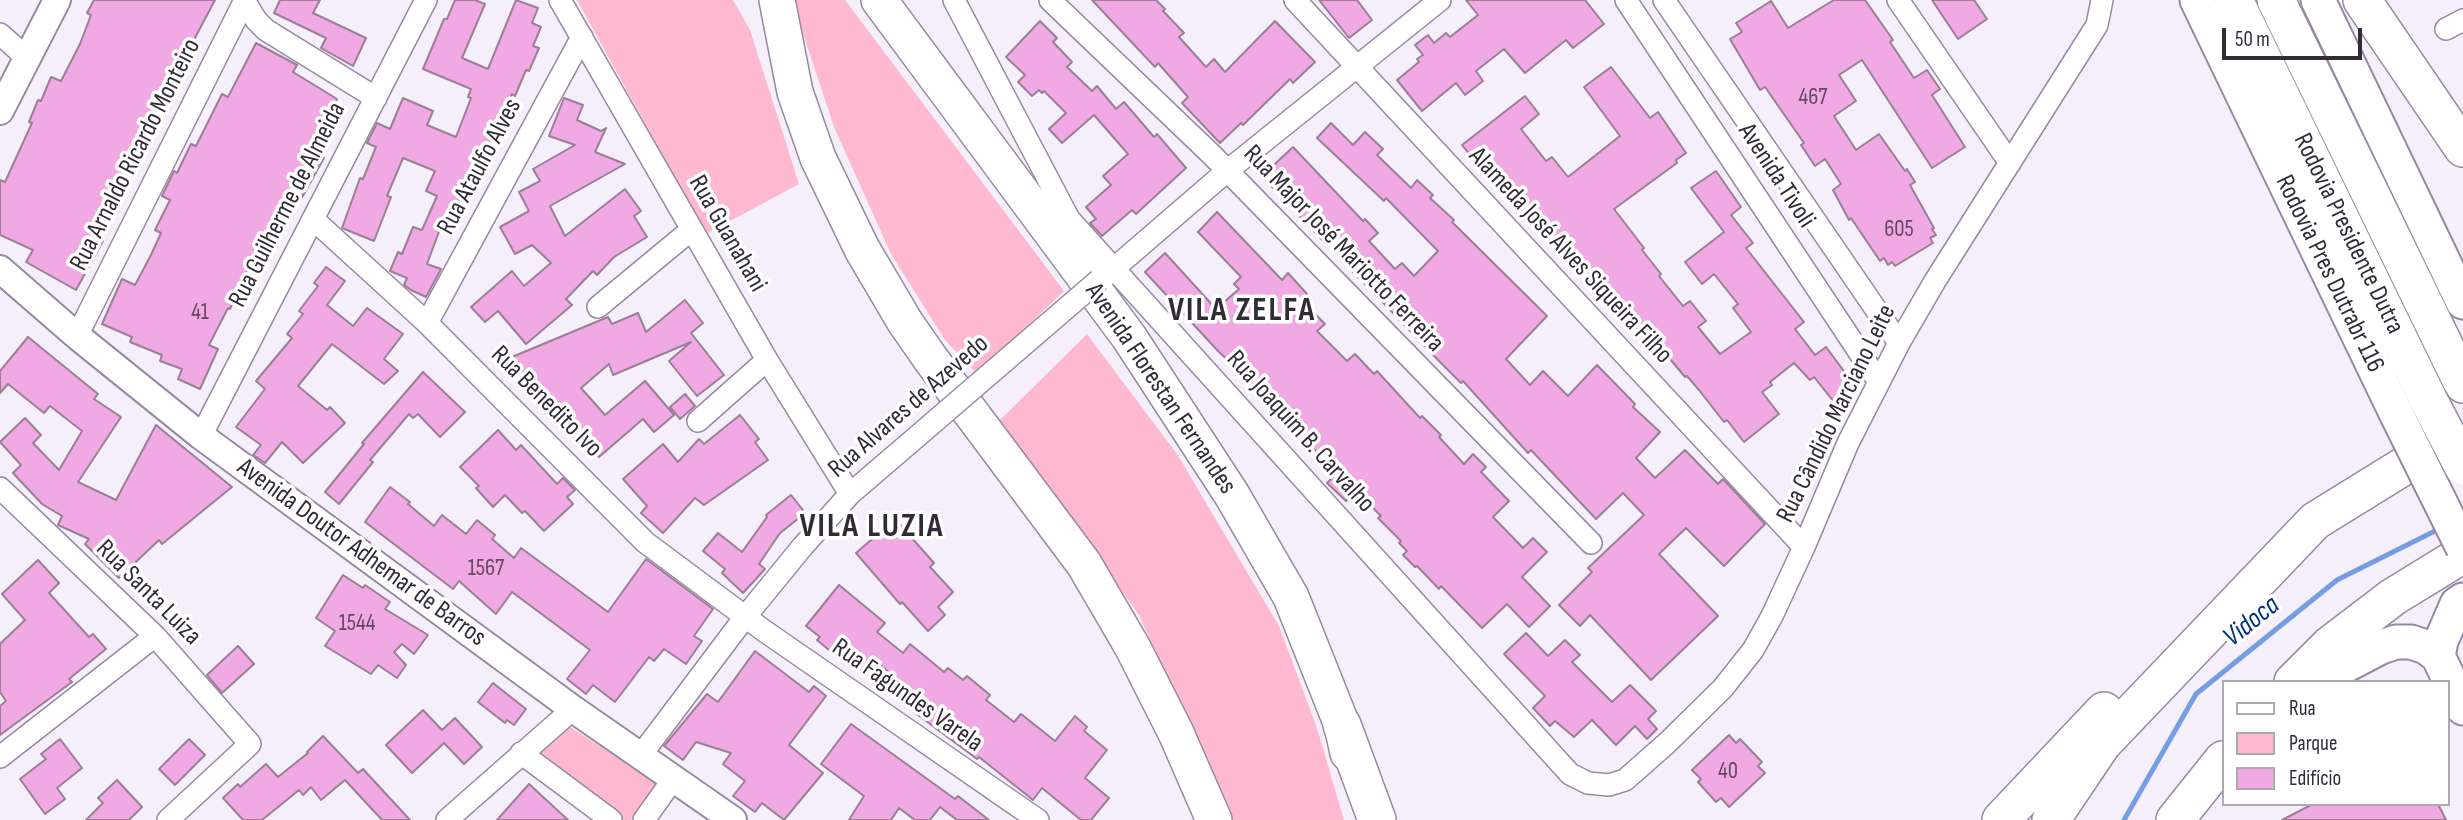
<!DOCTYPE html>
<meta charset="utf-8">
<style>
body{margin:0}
#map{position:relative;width:2463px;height:820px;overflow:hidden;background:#f5eefb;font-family:"Sofia Sans Condensed",sans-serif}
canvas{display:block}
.legend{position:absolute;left:2222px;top:680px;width:228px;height:126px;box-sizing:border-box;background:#fff;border:2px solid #adaaaf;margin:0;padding:9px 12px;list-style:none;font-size:21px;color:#312b36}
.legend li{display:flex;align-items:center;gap:14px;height:35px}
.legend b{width:35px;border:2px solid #adaaaf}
.scale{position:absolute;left:2222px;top:28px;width:140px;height:32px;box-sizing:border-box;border:4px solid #312b36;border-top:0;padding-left:9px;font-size:21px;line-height:24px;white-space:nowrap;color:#312b36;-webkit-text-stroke:5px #fff;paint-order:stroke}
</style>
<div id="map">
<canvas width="2463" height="820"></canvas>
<ul class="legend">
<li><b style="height:9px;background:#fff"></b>Rua</li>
<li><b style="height:19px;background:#feb9d0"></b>Parque</li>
<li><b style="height:19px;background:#f0a9e3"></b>Edifício</li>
</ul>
<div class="scale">50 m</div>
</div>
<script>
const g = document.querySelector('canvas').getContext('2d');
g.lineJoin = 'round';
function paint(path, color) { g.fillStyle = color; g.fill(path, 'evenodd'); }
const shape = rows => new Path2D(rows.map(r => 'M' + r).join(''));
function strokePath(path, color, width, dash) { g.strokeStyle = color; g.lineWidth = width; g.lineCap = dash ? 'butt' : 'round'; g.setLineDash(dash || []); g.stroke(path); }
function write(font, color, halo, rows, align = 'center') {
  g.font = font + ' "Sofia Sans Condensed",sans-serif'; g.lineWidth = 7; g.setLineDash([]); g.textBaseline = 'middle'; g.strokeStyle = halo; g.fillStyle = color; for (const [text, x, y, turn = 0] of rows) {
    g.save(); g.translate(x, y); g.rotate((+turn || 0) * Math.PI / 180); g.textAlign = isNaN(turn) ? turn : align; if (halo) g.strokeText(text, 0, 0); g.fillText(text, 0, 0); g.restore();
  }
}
paint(shape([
 [577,0,733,0,750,30,799,184,706,234],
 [792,0,845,0,1064,291,977,374,945,340,891,254,834,127],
 [1087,334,1177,454,1279,626,1317,728,1344,820,1231,820,1139,615,1000,420],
 [570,727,657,783,631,820,622,820,536,755]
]), '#feb9d0');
strokePath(shape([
 [2124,820,2196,694,2337,580,2441,528]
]), '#759ee2', 5);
const building = shape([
 [94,0,215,0,149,125,121,187,124,189,111,213,107,210,94,236,103,241,76,290,26,262,33,250,0,235,0,180,5,182,32,123,29,122,38,100,41,101,51,77,61,81,80,44,91,15,87,13,94,0],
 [280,0,320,0,313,13,366,38,353,66,321,48,326,38,274,13,280,0],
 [455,0,475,0,485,4,462,58,488,69,516,0,538,8,532,23,541,27,533,46,539,48,529,71,526,70,515,96,512,94,474,176,469,175,446,231,440,229,427,264,441,269,426,297,411,290,404,285,407,278,390,271,398,252,402,254,413,227,422,230,437,196,426,191,435,171,403,158,387,196,391,197,374,241,342,228,360,178,363,179,376,147,367,143,377,123,390,129,403,98,433,111,427,125,456,137,471,98,468,97,471,89,423,69,444,19,447,19,455,0],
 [1092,0,1156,0,1165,9,1163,11,1184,33,1179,37,1206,67,1214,59,1225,72,1275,21,1315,62,1293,83,1290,79,1243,125,1241,123,1220,143,1182,103,1188,97,1158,63,1155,67,1092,0],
 [1319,0,1357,0,1372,20,1349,38,1319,0],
 [1466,0,1585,0,1604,24,1573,48,1566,40,1525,73,1504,49,1476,71,1483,81,1465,95,1456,83,1422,111,1397,80,1419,62,1417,59,1423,55,1415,45,1428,35,1434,43,1446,33,1450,37,1478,15,1466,0],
 [1834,0,1865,0,1893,40,1890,42,1914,78,1927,70,1940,89,1932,95,1965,147,1932,168,1862,60,1839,75,1856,101,1834,116,1856,150,1879,134,1905,171,1907,169,1915,182,1910,185,1934,228,1932,229,1936,235,1930,238,1933,243,1895,266,1892,262,1888,265,1884,258,1880,261,1851,218,1849,220,1833,190,1841,184,1825,159,1815,166,1801,145,1804,143,1765,87,1760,90,1730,39,1742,32,1736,23,1771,1,1788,28,1834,0],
 [1932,0,1974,0,1987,19,1958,39,1932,0],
 [1040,21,1057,38,1053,42,1072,62,1067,67,1092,91,1097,86,1116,109,1124,102,1154,137,1157,134,1186,168,1136,214,1132,210,1102,236,1090,223,1096,219,1086,207,1111,185,1103,176,1128,154,1094,115,1062,143,1049,129,1066,113,1044,91,1042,93,1039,90,1032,96,1018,82,1025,75,1006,57,1040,21],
 [256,43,297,65,293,72,337,99,323,123,330,127,316,153,324,158,300,201,288,195,251,259,253,260,230,309,228,308,209,345,218,349,200,389,178,379,182,369,160,361,162,355,130,342,132,337,102,324,122,279,135,285,151,255,161,233,155,230,170,200,162,196,174,171,177,173,191,144,196,146,222,94,228,97,256,43],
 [1611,67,1650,118,1658,112,1686,153,1676,160,1677,163,1614,209,1644,248,1642,250,1661,274,1659,276,1683,306,1690,301,1706,321,1698,327,1720,354,1751,332,1733,308,1738,304,1714,274,1702,284,1685,262,1724,232,1691,188,1716,171,1741,207,1731,215,1753,243,1746,248,1804,322,1795,329,1815,355,1826,347,1855,386,1834,402,1814,377,1810,380,1794,363,1770,382,1772,385,1762,392,1779,414,1744,442,1727,420,1724,422,1699,390,1687,376,1685,377,1665,353,1662,356,1641,329,1638,331,1600,285,1595,289,1533,210,1521,218,1503,194,1507,191,1482,159,1477,164,1462,145,1525,96,1539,114,1521,129,1546,161,1552,157,1568,177,1620,136,1584,87,1611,67],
 [564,98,583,105,577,120,601,131,606,128,595,152,625,164,550,206,565,236,625,189,641,211,634,216,647,237,614,257,597,275,593,271,566,299,572,305,526,344,498,311,485,322,471,307,512,271,524,286,551,263,532,245,515,254,500,227,529,211,519,192,540,181,533,169,575,145,549,136,564,98],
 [1331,123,1353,145,1365,132,1383,149,1377,155,1411,188,1417,180,1433,195,1430,198,1454,220,1452,222,1547,316,1506,359,1530,385,1543,371,1568,396,1597,365,1635,404,1633,407,1660,432,1636,458,1655,478,1685,450,1718,484,1723,479,1765,524,1724,566,1686,528,1659,554,1718,616,1651,680,1590,615,1580,626,1559,605,1592,572,1588,568,1644,515,1623,493,1596,519,1531,450,1528,453,1463,381,1461,383,1438,360,1368,287,1353,272,1356,270,1326,238,1323,241,1262,176,1293,147,1363,221,1365,219,1378,233,1369,241,1395,269,1402,263,1414,276,1438,251,1386,198,1384,201,1317,138,1331,123],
 [1217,212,1282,280,1288,273,1307,294,1301,300,1325,324,1317,331,1347,361,1355,354,1374,374,1377,371,1420,418,1422,416,1441,435,1439,437,1464,464,1473,454,1486,467,1481,472,1509,501,1493,517,1523,548,1533,538,1547,552,1522,577,1550,606,1529,627,1507,604,1482,628,1441,586,1439,589,1417,566,1415,567,1403,555,1407,551,1399,543,1401,541,1378,518,1381,516,1356,491,1346,501,1327,483,1337,473,1287,421,1286,422,1267,403,1270,400,1218,351,1145,272,1165,253,1216,309,1239,289,1234,284,1241,277,1198,232,1217,212],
 [326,267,345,281,327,305,353,326,367,308,403,334,384,359,398,371,384,384,332,344,298,386,327,410,330,407,345,423,303,463,282,442,265,463,253,455,261,445,236,427,265,389,256,381,292,338,287,334,303,314,299,311,318,286,314,283,326,267],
 [685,300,703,323,691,333,724,375,697,396,669,361,691,342,613,375,609,364,581,388,605,415,645,381,674,415,654,432,643,419,599,457,580,434,575,439,553,413,549,417,535,400,541,395,512,357,608,317,612,324,638,313,646,332,685,300],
 [28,337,98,394,94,399,121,417,78,482,116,500,156,425,232,487,162,544,159,540,119,578,85,544,89,539,58,525,62,516,42,504,13,473,21,465,0,442,25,418,41,435,33,443,59,470,82,431,50,406,44,413,8,384,0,393,0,371,28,337],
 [423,372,465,412,440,437,418,414,413,418,409,414,370,460,373,462,339,504,325,492,364,444,362,443,423,372],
 [685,394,695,406,680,419,670,407,685,394],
 [740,415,759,439,755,442,768,460,704,505,695,498,663,533,641,513,647,506,623,479,663,444,678,462,699,439,704,444,740,415],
 [498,430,516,450,521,445,557,484,563,478,575,490,567,497,573,504,544,531,525,511,522,513,505,495,493,507,476,488,479,486,460,467,498,430],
 [390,487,410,502,408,504,434,526,442,515,466,534,477,520,495,535,492,539,514,558,521,548,608,612,646,559,713,609,694,636,702,641,686,664,664,649,654,661,649,657,615,702,593,685,586,694,567,679,590,650,512,592,496,614,459,581,453,589,365,522,390,487],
 [791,495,803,510,797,515,799,518,780,533,759,564,765,569,743,593,722,573,725,569,703,551,718,533,742,552,767,517,766,515,791,495],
 [895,519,934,563,930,567,953,592,938,607,945,615,928,631,902,602,900,604,856,553,895,519],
 [38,560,59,583,49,593,89,637,93,634,106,649,69,679,72,682,0,735,0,706,6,701,0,692,0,644,25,620,2,594,38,560],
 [343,575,363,588,365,585,390,602,385,609,428,635,414,654,402,644,394,652,406,665,397,678,378,665,371,674,325,646,335,631,316,618,343,575],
 [839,585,885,623,877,632,903,653,910,644,944,672,948,668,963,680,967,676,990,695,986,700,1014,722,1021,714,1055,741,1075,716,1087,727,1084,731,1107,750,1085,778,1109,798,1091,820,1081,820,1042,788,1033,800,979,757,977,759,914,712,924,701,881,666,871,678,850,661,847,665,817,640,820,637,806,626,839,585],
 [1526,633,1548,656,1565,640,1580,655,1572,662,1612,702,1630,685,1656,711,1648,719,1657,729,1647,739,1635,726,1616,745,1592,720,1574,737,1555,721,1550,726,1533,708,1545,696,1504,654,1526,633],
 [238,646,254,664,222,693,207,675,238,646],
 [755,651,809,692,814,686,826,696,789,745,823,773,784,820,762,803,755,812,733,796,745,781,723,764,731,753,696,742,683,760,664,746,707,694,718,702,755,651],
 [493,683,526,709,514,725,507,720,505,723,478,702,493,683],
 [423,710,442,730,455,718,482,747,464,764,444,743,412,773,386,745,423,710],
 [851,724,955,799,958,796,989,820,957,820,940,807,930,820,915,820,899,808,891,820,849,820,864,796,821,764,851,724],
 [1729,735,1736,743,1740,739,1762,762,1758,766,1765,773,1729,807,1721,798,1716,802,1698,782,1701,779,1692,770,1729,735],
 [323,736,358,773,363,769,410,820,382,820,345,780,321,800,311,787,303,795,299,790,262,820,243,820,223,798,238,784,240,787,266,764,278,777,308,753,307,752,323,736],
 [60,739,82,768,57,788,65,799,45,814,20,779,46,759,41,754,60,739],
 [189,739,205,755,175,785,159,769,189,739],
 [117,780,142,807,129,820,86,820,103,803,98,798,117,780],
 [529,784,568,820,497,820,529,784],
 [2313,804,2438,804,2446,820,2282,820,2313,804]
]);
paint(building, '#f0a9e3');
strokePath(building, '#9a7f95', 2);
const minor = shape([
 [244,0,256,20,266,30,376,98],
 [560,0,767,360,850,494],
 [954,0,1069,219,1570,774,1588,783,1609,785,1625,780,1667,743,1723,688,1753,650,1772,616,1804,547,1848,443,1899,343,1935,281,2097,25,2102,0],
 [1050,0,1213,156,1591,543],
 [1295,0,1804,547],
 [1626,0,1879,382],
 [1664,0,1899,343],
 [1898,0,2010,163],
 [2446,29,2463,20],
 [0,34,27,58],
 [313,219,427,323,645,542,763,630,1038,820],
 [1104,277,1227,171,1440,0],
 [598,307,691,230],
 [427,323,582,37],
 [77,336,245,0],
 [698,421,767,360],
 [201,436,426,0],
 [0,488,155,636,250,744,168,820],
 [521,753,611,820],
 [641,755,745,617,803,546,850,494,906,446],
 [0,757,155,636],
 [447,820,573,709],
 [644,820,674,778]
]);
const tertiary = shape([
 [0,111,57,0],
 [0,269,77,336,201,436,573,709,733,820]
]);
const primary = shape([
 [2197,0,2397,415],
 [2318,0,2463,302],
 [2438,656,2441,641,2457,604,2463,600],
 [2314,682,2381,647,2396,642,2411,642,2426,647,2438,656,2463,708]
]);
const trunk = shape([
 [777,0,795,92,818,158,862,249,905,322,930,358,1084,564,1133,648,1176,733,1214,820],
 [879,0,1129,337,1232,495,1291,597,1342,725,1348,753]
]);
const motorway = shape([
 [2234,0,2428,399],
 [2276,0,2463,384],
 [2362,0,2463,148],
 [2293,682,2330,645,2393,597,2463,554],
 [1342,725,1377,820],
 [2001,820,2104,711],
 [2051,820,2102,744,2315,521,2446,440],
 [2175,820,2223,760]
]);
strokePath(minor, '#9788a4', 24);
strokePath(tertiary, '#9788a4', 30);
strokePath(primary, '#9788a4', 37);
strokePath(trunk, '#9788a4', 38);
strokePath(motorway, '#9788a4', 40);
strokePath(minor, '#fff', 21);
strokePath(tertiary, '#fff', 26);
strokePath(primary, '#fff', 33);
strokePath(trunk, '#fff', 35);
strokePath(motorway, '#fff', 37);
const minorBridge = shape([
 [906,446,1099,280]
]);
const primaryBridge = shape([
 [2397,415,2463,548]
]);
const motorwayBridge = shape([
 [2428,399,2463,466]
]);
strokePath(minorBridge, '#9788a4', 24, []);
strokePath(primaryBridge, '#9788a4', 37, []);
strokePath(motorwayBridge, '#9788a4', 40, []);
strokePath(minorBridge, '#fff', 21);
strokePath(primaryBridge, '#fff', 33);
strokePath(motorwayBridge, '#fff', 37);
write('23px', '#614a61', null, [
 ["467",1813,98],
 ["605",1899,230],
 ["41",200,313],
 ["1567",486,569],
 ["1544",357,624],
 ["40",1728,772]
]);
write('26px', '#312b36', '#fff', [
 ["Rua Arnaldo Ricardo Monteiro",136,155,-63],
 ["Rua Ataulfo Alves",480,167,-62],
 ["Avenida Tivoli",1776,176,57],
 ["Rua Guilherme de Almeida",288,205,-63],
 ["Rua Guanahani",727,234,60],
 ["Rodovia Presidente Dutra",2348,234,64],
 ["Rua Major José Mariotto Ferreira",1343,249,46],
 ["Alameda José Alves Siqueira Filho",1570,256,47],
 ["Rodovia Pres Dutrabr 116",2329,274,64],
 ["Avenida Florestan Fernandes",1160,389,56],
 ["Rua Benedito Ivo",546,402,45],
 ["Rua Alvares de Azevedo",909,407,-41],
 ["Rua Cândido Marciano Leite",1837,414,-64],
 ["Rua Joaquim B. Carvalho",1300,432,48],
 ["Avenida Doutor Adhemar de Barros",361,553,36],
 ["Rua Santa Luiza",148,593,45],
 ["Rua Fagundes Varela",907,696,35]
]);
write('italic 28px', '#00317f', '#fff', [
 ["Vidoca",2252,622,-39]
]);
g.letterSpacing = '2px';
write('bold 33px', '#312b36', '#fff', [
 ["VILA ZELFA",1242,312],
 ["VILA LUZIA",872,528]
]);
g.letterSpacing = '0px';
</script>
